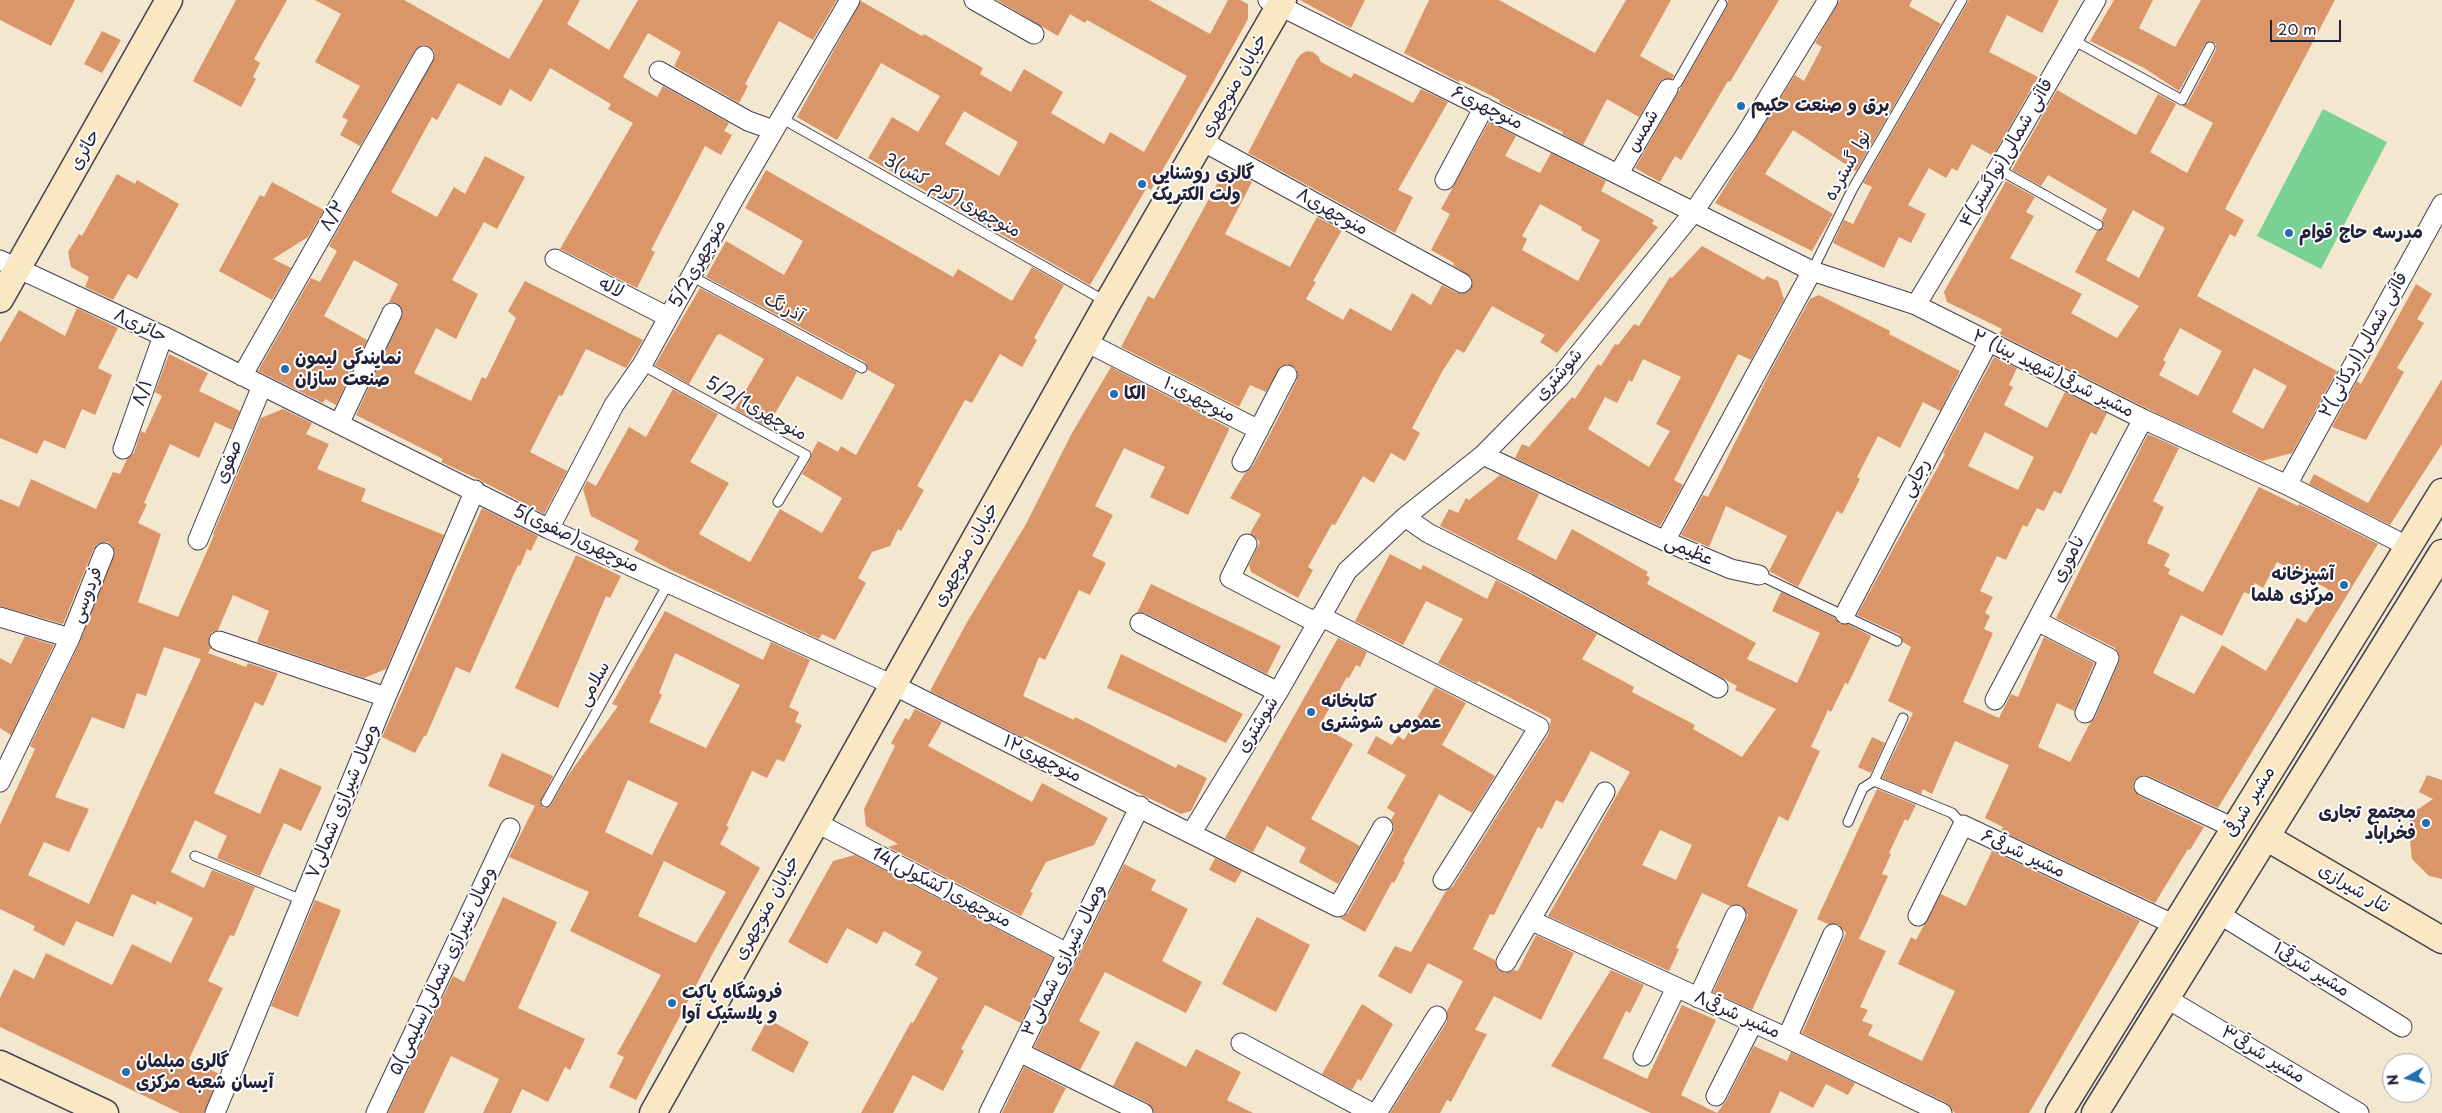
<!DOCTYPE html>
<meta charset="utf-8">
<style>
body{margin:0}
#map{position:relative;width:2442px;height:1113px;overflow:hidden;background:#f3e7cf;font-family:"Playpen Sans",sans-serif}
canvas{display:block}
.north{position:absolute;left:2382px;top:1053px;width:50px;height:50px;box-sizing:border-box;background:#fff;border:1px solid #a7a7b1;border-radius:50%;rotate:262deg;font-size:14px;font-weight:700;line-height:20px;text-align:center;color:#22223b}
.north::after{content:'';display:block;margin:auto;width:18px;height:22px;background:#1f6fb2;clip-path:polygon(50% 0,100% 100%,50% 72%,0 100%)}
.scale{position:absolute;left:2270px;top:20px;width:71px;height:22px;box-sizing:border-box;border:2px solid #22223b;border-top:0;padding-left:6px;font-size:15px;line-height:18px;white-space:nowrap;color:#22223b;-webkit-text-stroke:4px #fff;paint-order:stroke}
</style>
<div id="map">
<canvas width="2442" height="1113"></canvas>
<div class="north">N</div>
<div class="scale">20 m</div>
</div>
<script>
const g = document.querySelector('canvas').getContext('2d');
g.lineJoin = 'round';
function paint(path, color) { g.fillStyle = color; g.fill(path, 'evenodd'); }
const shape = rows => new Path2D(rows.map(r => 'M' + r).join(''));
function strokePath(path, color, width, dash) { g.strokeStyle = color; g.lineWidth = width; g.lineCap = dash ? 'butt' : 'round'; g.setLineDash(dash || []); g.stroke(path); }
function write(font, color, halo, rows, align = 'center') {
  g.font = font + ' "Playpen Sans","Playpen Sans Arabic",sans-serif'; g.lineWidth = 4; g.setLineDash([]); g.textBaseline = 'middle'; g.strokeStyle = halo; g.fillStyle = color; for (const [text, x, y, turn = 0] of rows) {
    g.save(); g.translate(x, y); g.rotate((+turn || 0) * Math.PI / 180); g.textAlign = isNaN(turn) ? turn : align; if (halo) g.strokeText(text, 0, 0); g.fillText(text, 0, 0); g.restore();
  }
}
paint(shape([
 [2323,109,2387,142,2321,269,2257,236]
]), '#7ad195');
paint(shape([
 [0,0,75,0,51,46,0,20],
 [236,0,287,0,254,59,260,63,253,77,256,79,241,107,193,81],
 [315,0,404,0,509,59,543,0,580,0,567,24,609,50,638,0,837,0,813,40,779,21,745,84,748,86,739,103,674,66,681,52,648,33,623,77,657,97,663,86,729,123,724,131,732,135,721,155,705,146,651,250,655,252,637,288,560,249,633,123,608,109,611,104,550,68,531,102,510,89,501,106,458,83,437,120,432,117,391,192,437,217,454,187,465,194,485,156,525,177,497,229,484,222,452,280,478,294,456,339,436,328,414,373,471,401,482,377,486,379,516,318,508,311,525,281,643,340,626,368,586,349,562,396,559,395,530,452,567,471,544,514,480,480,441,462,443,459,356,415,403,313,397,303,389,302,398,284,354,260,324,316,367,340,336,405,325,399,323,403,258,371,311,278,320,282,337,251,329,246,435,56,434,51,429,46,423,45,415,50,360,146,340,135,348,120,342,117,360,86,315,62,341,14],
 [997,0,1149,0,1210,34,1228,0,1240,0,1248,4,1248,19,1210,88,1151,190,1147,187,1090,285,868,158,892,117,918,132,940,96,881,63,837,140,797,117,861,1,922,36,924,34,983,68,980,74,1011,92,1024,69,1063,92,1051,113,1104,144,1110,132,1144,152,1187,76,1087,20,1085,23,1070,14,1058,36],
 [964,111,1018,142,999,176,945,144],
 [1300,0,1365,0,1351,28],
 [1429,0,1499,0,1595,53,1626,0,1671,0,1640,56,1674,75,1672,79,1663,79,1659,83,1639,117,1607,99,1583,145,1562,134,1563,132,1528,115,1527,116,1499,102,1500,100,1460,80,1459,82,1404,53],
 [1728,0,1779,0,1730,82,1728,81,1681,160,1675,156,1660,182,1635,168,1727,7],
 [1840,0,1912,0,1909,6,1941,24,1856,171,1793,130,1765,174,1833,214,1812,251,1715,203,1795,75,1804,81,1822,47,1815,43],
 [1969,0,2059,0,2042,33,2007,15,1989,52,2038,77,1993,156,1972,144,1957,171,1952,168,1946,178,1929,168,1908,205,1926,214,1911,243,1899,237,1884,268,1833,243,1844,220,1853,224,1872,187,1863,183],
 [2114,0,2153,0,2139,28,2175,47,2201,0,2335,0,2225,209,2244,220,2235,237,2230,234,2197,296,2337,371,2292,453,2262,461,2158,414,1999,334,2002,329,1947,302,1944,292,2006,181,2035,197,2026,212,2034,216,2010,258,2082,294,2071,313,2117,338,2139,306,2075,272,2097,231,2104,228,2102,219,2107,209,2048,175,2041,186,2012,170,2057,90,2136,135,2158,94,2176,104,2150,152,2187,173,2213,123,2182,106,2188,103,2216,50,2216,44,2210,41,2205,44,2179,91,2144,68,2090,41],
 [2133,210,2165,228,2139,278,2106,260],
 [2180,328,2222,351,2198,396,2159,375,2166,362,2163,360],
 [2254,368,2287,386,2263,429,2232,412],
 [102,31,121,40,102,73,84,64],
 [1307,51,1313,52,1318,56,1321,62,1351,78,1354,73,1413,103,1421,89,1448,102,1398,190,1413,197,1395,233,1248,153,1297,59,1301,54],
 [1489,122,1516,136,1505,156,1540,173,1551,153,1606,181,1601,191,1654,220,1652,224,1658,227,1557,353,1540,342,1545,335,1492,306,1464,353,1457,349,1443,370,1412,428,1420,433,1405,461,1391,453,1374,483,1363,476,1335,525,1332,524,1308,567,1313,570,1298,598,1251,572,1249,565,1260,542,1250,533,1261,514,1230,498,1245,473,1252,467,1269,436,1297,380,1296,369,1287,364,1281,366,1266,392,1250,385,1239,407,1121,347,1148,296,1154,299,1226,168,1252,182,1225,234,1290,267,1317,217,1342,230,1313,281,1316,282,1306,299,1343,320,1350,308,1391,331,1412,293,1431,305,1442,285,1457,293,1468,292,1473,283,1471,277,1453,265,1454,263,1431,250,1450,214,1441,209],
 [1540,204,1582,227,1581,230,1600,240,1578,281,1522,250,1527,239,1522,236],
 [766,170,953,277,958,269,1012,301,1032,267,1064,285,1034,338,1037,340,1022,367,1000,354,972,403,965,400,917,486,924,490,901,531,898,529,890,546,872,552,858,578,866,583,835,640,822,634,819,639,669,569,634,550,639,541,591,516,583,489,587,481,596,486,629,427,646,437,673,389,718,414,690,462,729,483,699,534,750,562,780,509,822,533,842,498,802,474,811,458,812,452,818,441,838,452,841,446,856,455,895,385,868,370,865,362,706,277,726,241,784,275,803,241,745,208],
 [117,174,135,184,137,180,179,204,137,279,128,274,113,300,85,287,89,277,71,267,68,252,79,234,82,236],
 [272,182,324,210,308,237,273,259,291,268,272,300,219,271,260,195,264,197],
 [1702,246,1764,280,1767,276,1778,281,1784,299,1751,360,1738,354,1674,480,1683,485,1660,526,1515,458,1522,444,1529,447,1572,397,1575,399,1598,364,1601,366,1615,344,1618,345,1634,324,1639,326,1670,277,1672,278],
 [1643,359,1681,377,1656,424,1670,431,1649,467,1588,429,1605,397,1617,403,1629,380,1632,382],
 [2416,284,2432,294,2417,319,2424,323,2397,368,2404,372,2366,440,2332,427,2357,381,2361,384],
 [700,288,857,372,842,400,797,376,773,417,771,416,765,426,735,409,764,359,720,334,717,335,689,384,655,365],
 [1819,295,1890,331,1889,334,1960,371,1940,411,1923,402,1900,448,1878,436,1857,477,1860,479,1842,514,1837,511,1798,587,1769,571,1787,536,1726,506,1709,547,1681,535,1703,495,1708,497,1771,370,1810,299],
 [77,308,118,328,98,368,112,375,95,415,82,409,65,449,44,440,37,454,0,438,0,343,19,310,65,336],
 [169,354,208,373,199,391,240,411,232,430,215,422,199,458,170,444,144,503,147,504,138,523,161,534,138,602,178,617,214,535,213,534,261,418,283,409,312,423,306,434,329,444,317,469,366,489,361,501,444,535,386,669,364,678,257,642,269,611,233,595,218,630,212,632,209,637,211,648,208,653,246,667,248,663,278,673,263,706,255,702,214,793,260,814,280,768,322,787,301,831,284,823,260,876,217,858,227,836,195,820,171,872,204,888,212,870,255,887,234,936,230,935,208,981,223,988,189,1059,219,1074,204,1113,180,1113,0,1027,0,998,14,969,34,979,46,953,112,985,132,944,171,963,193,918,157,901,156,905,132,894,113,937,76,921,64,946,33,930,35,926,0,909,0,825,35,749,30,746,80,642,115,552,112,546,108,542,97,544,94,548,63,624,0,606,0,499,19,507,31,479,96,509,113,472,120,474,127,459,134,453,141,431,145,433,162,396,155,392],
 [164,647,201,659,89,904,28,875,44,842,69,852,89,809,55,797,92,717,124,729,137,693,146,696],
 [1994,357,2017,368,2009,385,2013,387,2004,405,2047,428,2065,392,2107,413,2096,435,2091,432,2061,494,2054,491,2044,511,2037,508,2027,527,2023,525,2006,560,1997,556,1980,591,1993,597,1985,613,1990,616,1984,629,1993,633,1963,702,1999,718,2011,694,2018,697,2044,637,2094,663,2074,711,2057,703,2038,747,2070,762,2090,723,2095,718,2119,662,2120,657,2115,648,2056,618,2148,434,2179,448,2153,501,2164,507,2147,543,2170,554,2164,566,2170,569,2168,574,2203,592,2259,487,2298,506,2299,504,2378,544,2218,808,2149,776,2143,775,2134,781,2133,787,2139,796,2204,827,2190,850,2188,849,2155,903,2001,831,2003,827,1985,818,2009,765,1955,741,1932,794,1923,789,1921,794,1882,778,1913,713,1888,701,1911,647,1903,642,1900,635,1857,615,1945,454,1943,453],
 [1985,432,2034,457,2018,490,1968,466],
 [2277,562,2328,589,2306,623,2297,618,2266,671,2222,645,2194,694,2153,673,2181,615,2222,636,2244,592,2249,594,2255,583,2263,588],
 [1111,367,1229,428,1229,430,1188,515,1150,497,1165,467,1124,448,1095,506,1113,515,1092,556,1106,563,1090,595,1079,590,1045,660,1039,657,1023,696,1074,720,1075,717,1176,768,1178,764,1207,778,1191,811,1181,814,1025,736,1024,738,930,691,966,624,1026,524,1072,433],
 [2442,379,2442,444,2390,525,2309,484,2314,474,2368,503],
 [1500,475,1539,494,1517,539,1556,560,1572,529,1648,572,1646,575,1650,578,1647,584,1756,643,1747,659,1797,683,1820,633,1772,611,1781,592,1835,618,1840,624,1848,624,1871,636,1848,684,1845,683,1831,712,1828,710,1811,747,1820,751,1788,821,1779,816,1747,886,1798,910,1752,1010,1713,992,1748,915,1741,905,1730,906,1702,893,1676,948,1679,949,1669,971,1548,916,1630,772,1591,751,1563,803,1556,800,1542,829,1538,827,1494,915,1490,914,1473,949,1495,960,1497,968,1505,973,1514,970,1518,971,1536,935,1574,953,1541,1020,1494,996,1475,1030,1487,1034,1451,1102,1447,1100,1440,1113,1390,1113,1447,1022,1447,1011,1463,981,1428,963,1411,994,1378,976,1395,946,1411,952,1446,891,1453,886,1549,733,1551,719,1478,681,1477,683,1438,663,1463,619,1426,601,1403,645,1355,621,1390,554,1421,570,1423,565,1487,599,1496,580,1597,634,1582,659,1634,687,1632,692,1695,725,1693,729,1742,757,1776,709,1735,690,1737,686,1532,573,1440,526,1449,509,1458,513,1466,498,1469,500],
 [1660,830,1692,845,1676,880,1642,865],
 [482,508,538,536,531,551,527,549,520,566,518,565,470,673,456,667,426,736,424,736,415,753,382,737],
 [576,555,621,576,610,598,606,596,558,708,515,688],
 [1151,584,1281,646,1267,674,1145,613,1137,613],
 [665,611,763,660,771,642,810,660,789,707,799,712,795,722,802,725,784,762,777,759,767,778,752,771,726,826,729,827,720,844,760,868,714,951,636,1100,609,1087,624,1057,617,1054,661,975,570,931,589,892,509,857,535,806,488,786,502,753,553,776,540,802,543,808,550,807,567,777,618,706,612,704],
 [675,653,740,685,706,748,649,722,662,695,659,693],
 [628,780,678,803,652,855,662,860,605,832],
 [664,861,726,892,696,943,638,916],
 [25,636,54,645,11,735,0,728,0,658,11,664],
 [1338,638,1367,652,1360,667,1356,665,1349,678,1347,677,1320,725,1353,744,1311,819,1360,846,1338,884,1299,862,1306,848,1267,826,1253,852,1225,838],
 [1121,654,1243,714,1226,743,1107,688],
 [1435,687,1466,703,1442,745,1495,776,1472,813,1439,794,1403,861,1405,862,1394,883,1392,882,1365,932,1340,918,1348,913,1393,833,1394,826,1391,820,1395,813,1387,808,1406,775,1367,753,1376,736,1392,745,1398,736,1404,740],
 [915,709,942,722,928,746,1032,802,1042,783,1108,818,1094,845,1046,862,1030,892,1033,893,1021,916,888,847,898,844,866,826,864,809,895,746,891,743,905,718,909,720],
 [1872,737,1885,743,1871,773,1858,767],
 [2427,775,2442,780,2442,879,2429,876,2412,859,2409,832,2411,814,2433,799,2419,792],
 [1877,789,1916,805,1908,821,1905,819,1889,853,1891,854,1882,874,1888,876,1859,939,1886,951,1860,1007,1868,1010,1862,1021,1873,1025,1868,1035,1922,1061,1955,991,1898,964,1911,937,1916,940,1941,894,1966,906,1992,851,2140,921,2029,1113,1955,1113,1947,1103,1802,1033,1846,933,1838,924,1828,924,1817,919],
 [855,855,1053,958,1021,1023,985,1005,961,1049,964,1051,943,1091,913,1075,893,1113,861,1113,911,1022,913,1023,938,978,915,965,922,952,884,931,877,944,847,928,827,964,788,942,833,861],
 [1215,858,1242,871,1235,883,1209,870],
 [1124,864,1156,880,1151,890,1188,909,1162,961,1202,982,1186,1013,1105,972,1079,1021,1100,1032,1080,1070,1034,1047],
 [503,897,557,922,518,1008,585,1039,570,1070,565,1067,548,1102,522,1089,511,1113,483,1113,499,1079,451,1056,424,1113,388,1113,453,976,464,982],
 [315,900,341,910,298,1017,271,1006],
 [1257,917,1310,945,1276,1012,1222,984],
 [1611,970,1644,985,1630,1013,1626,1011,1603,1058,1647,1079,1682,1005,1716,1020,1681,1095,1717,1113,1726,1101,1754,1046,1787,1061,1791,1052,1855,1083,1848,1095,1826,1084,1813,1108,1780,1091,1770,1113,1651,1113,1551,1066],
 [1362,1004,1393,1024,1361,1081,1358,1079,1352,1090,1322,1074],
 [768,1019,809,1042,793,1073,751,1050],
 [1136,1041,1186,1067,1196,1049,1241,1072,1227,1100,1253,1113,1154,1113,1148,1103,1113,1086],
 [1024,1067,1066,1088,1053,1113,1002,1113]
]), '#da9568');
const lane = shape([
 [2073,40,2182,100,2210,47],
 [1668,89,1677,83,1722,4],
 [781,118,1105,301],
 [1998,169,2098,225],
 [1812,271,1852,190,1962,0],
 [691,276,862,368],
 [642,365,806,455,778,502],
 [1759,575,1897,641],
 [1903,718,1874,781,1952,813,1963,825],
 [546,802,669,582],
 [1848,822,1863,788,1874,781],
 [195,856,302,900]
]);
const street = shape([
 [974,0,1034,34],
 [1268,0,1812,271,1916,305,2143,419,2287,485,2409,547],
 [659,71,748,121,773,130],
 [1202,141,1462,283],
 [1619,173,1668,89],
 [1445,180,1484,107],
 [555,259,668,317],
 [0,260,163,336,549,529,893,685,1338,907,1383,827],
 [1916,305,1998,169,2096,0],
 [1086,342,1259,430],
 [242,376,424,56],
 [339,424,392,313],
 [123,449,163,336],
 [1483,455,1665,541,1731,569,1759,575],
 [1242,462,1287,375],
 [2287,485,2442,204],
 [1405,517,1428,533,1527,583,1718,688],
 [549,529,614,405,642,365,736,195,850,0],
 [198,540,262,386],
 [1665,541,1812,271],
 [1247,544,1230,578,1317,623],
 [1845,614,1988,343],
 [1320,616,1539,727,1443,880],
 [0,617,70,638],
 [2037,621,2109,658,2085,713],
 [1140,623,1278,692],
 [219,641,386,697],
 [1995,700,2143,419],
 [0,782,70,638,104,553],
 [2144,786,2234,828],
 [815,822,1067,953],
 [1192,832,1278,692,1347,571,1405,517,1483,455,1560,377,1693,213,1744,137,1828,0],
 [2219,914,2402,1027],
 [1918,916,1963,825,2175,925],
 [1530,920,1787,1038,1942,1113],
 [1506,962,1605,792],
 [1698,998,1736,915],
 [2166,998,2359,1113],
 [1787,1038,1833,934],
 [1241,1043,1372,1113],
 [1019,1052,1143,1113],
 [1643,1056,1676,988],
 [1716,1096,1753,1023],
 [215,1113,386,697,475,490],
 [376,1113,510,828],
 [989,1113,1140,806],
 [1377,1113,1437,1016]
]);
const secondary = shape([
 [0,299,169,0],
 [2266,837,2442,940],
 [0,1064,105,1113],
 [653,1113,1108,302,1283,0],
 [2059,1113,2442,492],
 [2095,1113,2442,553]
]);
strokePath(lane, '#414051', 11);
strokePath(street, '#414051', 21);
strokePath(secondary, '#414051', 29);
strokePath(lane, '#fff', 9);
strokePath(street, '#fff', 19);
strokePath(secondary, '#fae7c3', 26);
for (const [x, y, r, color] of [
 [1741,106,5,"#1f6fb2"],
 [1142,184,5,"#1f6fb2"],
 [2289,233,5,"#1f6fb2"],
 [285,369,5,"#1f6fb2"],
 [1114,394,5,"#1f6fb2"],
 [2344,585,5,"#1f6fb2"],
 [1311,712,5,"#1f6fb2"],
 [2426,823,5,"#1f6fb2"],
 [672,1003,5,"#1f6fb2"],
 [126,1072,5,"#1f6fb2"]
]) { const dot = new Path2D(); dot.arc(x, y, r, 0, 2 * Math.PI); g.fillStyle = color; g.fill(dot); strokePath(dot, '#fff', 2); }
write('18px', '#22223b', '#fff', [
 ["خیابان منوچهری",1234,86,-60],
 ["منوچهری۶",1487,108,26],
 ["شمس",1643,131,-60],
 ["حائری",85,150,-61],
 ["۴قاآنی شمالی(نواگستر)",2007,153,-60],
 ["نوا گسترده",1848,166,-61],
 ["3منوچهری(کرم کش)",952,196,29],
 ["منوچهری۸",1332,212,29],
 ["۸/۲",333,216,-60],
 ["5/2منوچهری",698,264,-61],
 ["لاله",611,288,27],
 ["آذرنگ",784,308,28],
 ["حائری۸",140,326,25],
 ["۲قاآنی شمالی(اردکانی)",2364,345,-61],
 ["۲ مشیر شرقی(شهید بینا)",2053,374,26],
 ["شوشتری",1559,375,-49],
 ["۸/۱",143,393,-70],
 ["منوچهری۱۰",1199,400,27],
 ["5/2/1منوچهری",756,409,29],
 ["صفوی",229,462,-68],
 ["رجایی",1916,478,-62],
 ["5منوچهری(صفوی)",576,539,25],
 ["عظیمی",1689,551,23],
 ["خیابان منوچهری",966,555,-61],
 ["ناموری",2069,559,-62],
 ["فردوسی",87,595,-68],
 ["سلامی",594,684,-61],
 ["شوشتری",1258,725,-58],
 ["منوچهری۱۲",1042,759,26],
 ["وصال شیرازی شمالی۷",343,801,-68],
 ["مشیر شرقی",2250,802,-58],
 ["۶مشیر شرقی",2023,854,25],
 ["14منوچهری(کشکولی)",941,888,27],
 ["نثار شیرازی",2354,889,31],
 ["خیابان منوچهری",767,908,-61],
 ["وصال شیرازی شمالی۳",1064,960,-64],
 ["۱مشیر شرقی",2311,970,32],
 ["۵وصال شیرازی شمالی(سلیمی)",443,971,-65],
 ["مشیر شرقی۸",1737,1015,24],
 ["۳مشیر شرقی",2263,1055,31]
]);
write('bold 18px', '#22223b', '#fff', [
 ["برق و صنعت حکیم",1751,106],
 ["گالری روشنایی",1152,174],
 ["ولت الکتریک",1152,195],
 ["مدرسه حاج قوام",2299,233],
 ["نمایندگی لیمون",295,359],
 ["صنعت سازان",295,380],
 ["الکا",1124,394],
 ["آشپزخانه",2334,575,"right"],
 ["مرکزی هلما",2334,596,"right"],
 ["کتابخانه",1321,702],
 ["عمومی شوشتری",1321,723],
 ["مجتمع تجاری",2416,813,"right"],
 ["فخراباد",2416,834,"right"],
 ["فروشگاه پاکت",682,993],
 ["و پلاستیک آوا",682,1014],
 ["گالری مبلمان",136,1062],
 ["آیسان شعبه مرکزی",136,1083]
], 'left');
</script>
